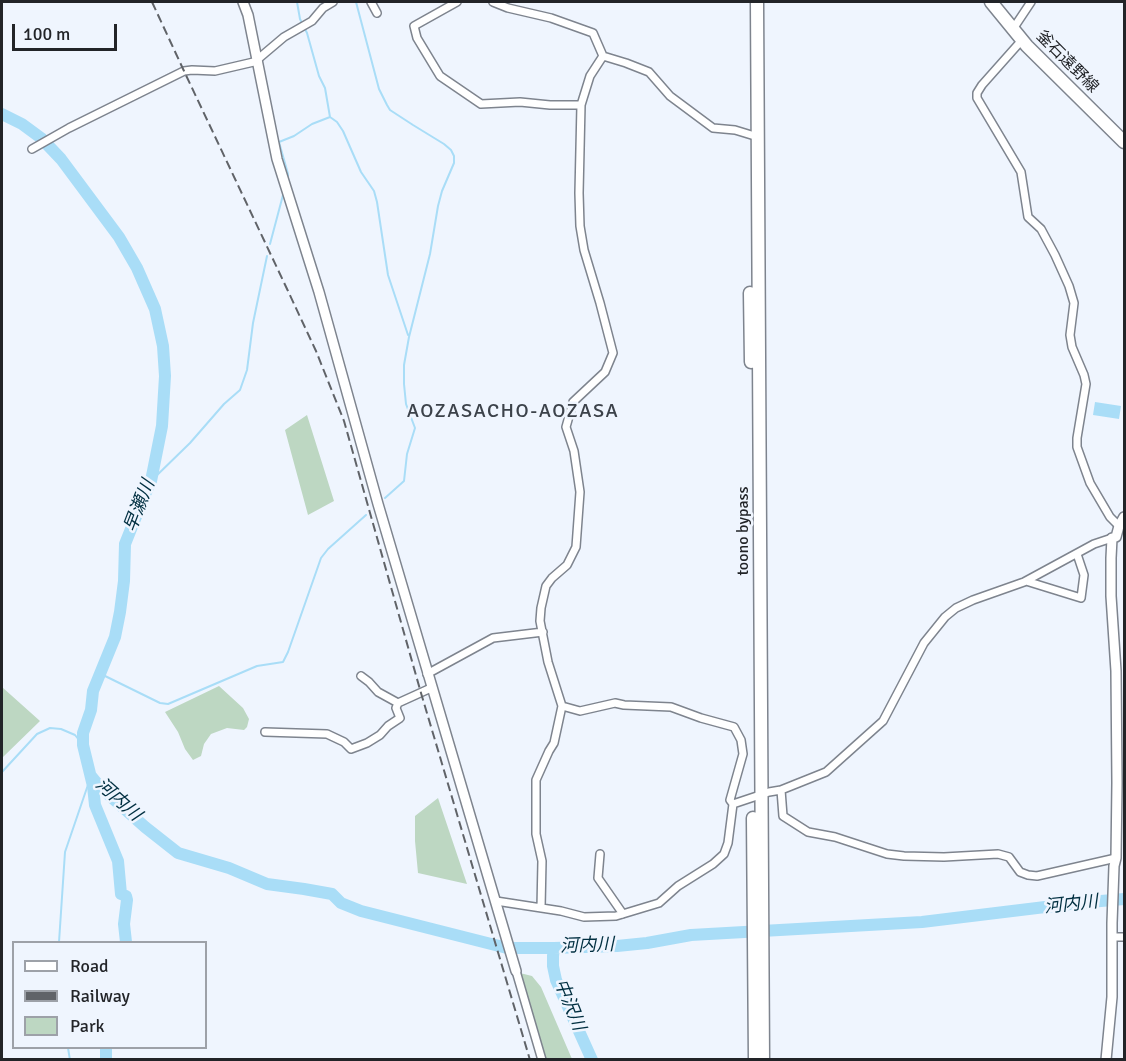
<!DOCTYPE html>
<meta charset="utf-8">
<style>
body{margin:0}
#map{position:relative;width:1126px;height:1061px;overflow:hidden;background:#eff5fe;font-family:Signika,sans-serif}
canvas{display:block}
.frame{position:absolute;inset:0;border:3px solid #222428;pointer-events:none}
.legend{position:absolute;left:12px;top:941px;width:195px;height:108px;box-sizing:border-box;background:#eff5fe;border:2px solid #9da1a8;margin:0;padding:8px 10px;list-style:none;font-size:18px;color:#222428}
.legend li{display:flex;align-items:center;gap:12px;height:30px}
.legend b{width:30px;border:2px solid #9da1a8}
.scale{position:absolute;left:12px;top:24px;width:105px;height:27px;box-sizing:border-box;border:3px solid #222428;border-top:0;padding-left:8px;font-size:18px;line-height:21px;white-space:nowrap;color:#222428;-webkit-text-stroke:4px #eff5fe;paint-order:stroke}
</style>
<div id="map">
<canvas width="1126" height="1061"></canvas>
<div class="frame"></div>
<ul class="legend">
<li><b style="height:8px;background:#fff"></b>Road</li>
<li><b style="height:8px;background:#606368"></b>Railway</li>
<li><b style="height:16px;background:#bdd7c2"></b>Park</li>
</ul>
<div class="scale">100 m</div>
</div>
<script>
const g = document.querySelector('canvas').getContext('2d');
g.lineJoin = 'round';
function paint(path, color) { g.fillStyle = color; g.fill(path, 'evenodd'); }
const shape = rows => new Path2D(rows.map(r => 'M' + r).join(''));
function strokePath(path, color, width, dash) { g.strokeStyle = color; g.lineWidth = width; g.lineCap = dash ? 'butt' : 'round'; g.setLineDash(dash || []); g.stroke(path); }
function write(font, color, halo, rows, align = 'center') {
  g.font = font + ' Signika,"Noto Sans JP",sans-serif'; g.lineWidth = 5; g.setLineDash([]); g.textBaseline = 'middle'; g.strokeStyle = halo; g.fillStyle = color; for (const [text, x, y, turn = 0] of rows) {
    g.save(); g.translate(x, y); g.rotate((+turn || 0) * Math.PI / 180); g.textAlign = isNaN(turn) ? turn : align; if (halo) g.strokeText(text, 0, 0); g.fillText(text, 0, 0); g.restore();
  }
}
paint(shape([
 [307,415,334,501,308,515,285,430],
 [219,686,243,708,249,719,247,727,244,730,227,728,211,734,204,744,201,756,193,760,185,749,178,732,165,712],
 [2,687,40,721,2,758],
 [438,798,467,884,418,873,415,841,415,816],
 [520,973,532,976,541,987,572,1059,546,1059]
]), '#bdd7c2');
paint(shape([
 [1095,402,1121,406,1119,419,1093,415]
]), '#a9ddf7');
strokePath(shape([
 [297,2,300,19,307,33,319,76,325,88,330,117,337,122,343,131,361,172,374,191,377,202,388,275,408,335],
 [356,2,379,89,387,105,390,110,413,125,444,144,451,150,454,156,454,163,442,191,438,206,430,254,409,337,404,365,404,384,406,404,415,428,407,454,404,481,385,498],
 [288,176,288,174,279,142,294,136,312,124,330,117],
 [270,244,283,195],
 [151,481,190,443,224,404,240,390,247,370,253,323,267,256],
 [101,674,160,703,168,704,257,666,283,662,288,652,321,558,328,549,366,515],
 [2,772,37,734,50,728,61,729,75,735,83,745],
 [59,942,65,852,91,776],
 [68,1048,70,1060]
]), '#a9ddf7', 2);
strokePath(shape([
 [2,114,22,124,41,138,61,159,119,237,137,268,155,309,163,346,165,376,162,426,151,481,143,499,125,544,124,581,120,612,115,637,93,691,91,710,83,733,83,745,93,786,95,805,118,861,121,894,126,896,127,900,124,924,126,942],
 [91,776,100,787,145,827,178,853,229,868,267,884,304,889,332,894,341,903,361,911,507,948,554,948,617,946,647,943,691,935,922,922,1078,903,1124,899],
 [554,948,553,956,553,966,556,980,592,1060],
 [106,1048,106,1060]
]), '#a9ddf7', 12);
const minor = shape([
 [371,2,377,13],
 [457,2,414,26,417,38,440,76,481,104,520,102,550,105,581,105],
 [493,2,508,8,551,18,593,33,603,56,626,63,649,72,670,96,713,128,735,130,758,137],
 [1013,29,1031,2],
 [1022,40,982,85,977,93,977,98,1021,172,1028,217,1041,229,1055,255,1069,286,1074,303,1070,335,1072,347,1084,375,1086,384,1077,438,1077,447,1090,483,1110,517,1119,526],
 [258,59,284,37,312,21,323,8,333,2],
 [32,149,69,128,184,71,192,70,215,71,258,61],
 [1026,581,1081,598,1084,575,1077,554],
 [427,674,493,638,543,632],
 [361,676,369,682,378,692,398,703],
 [265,732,327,734,344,742,351,749,367,743,380,735,388,726,400,718,396,708,398,703,431,688],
 [781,790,783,816,808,832,835,837,887,854,904,856,944,857,998,854,1009,857,1020,872,1028,875,1037,876,1116,858],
 [733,804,769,792,781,790,826,772,883,721,924,643,945,617,956,608,973,600,1024,582,1094,544,1112,538],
 [600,854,598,878,623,914],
 [496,901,561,911,584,917,616,916,659,903,678,886,713,864,724,854,728,843,733,804,730,800,743,754,741,740,734,727,701,718,671,707,624,705,615,703,580,711,562,706],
 [541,908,542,861,536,834,536,780,549,751,554,743,562,706,548,662,540,621,541,608,546,586,552,578,567,565,576,547,580,492,574,451,566,427,573,402,605,372,613,353,600,303,584,250,580,226,579,193,581,105,590,76,603,56],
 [1112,937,1124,937],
 [516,971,542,1060]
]);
const tertiary = shape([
 [243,2,248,15,277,159,319,292,378,504,516,971],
 [1106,1060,1112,997,1112,923,1114,866,1116,858,1117,783,1116,671,1111,596,1111,558,1112,538,1116,537,1119,526,1124,517]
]);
const primary = shape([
 [991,2,1027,46,1124,142]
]);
const trunk = shape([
 [757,2,763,1060],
 [750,293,751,362],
 [753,818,755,1060]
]);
strokePath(minor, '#7e848e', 10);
strokePath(tertiary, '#7e848e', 12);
strokePath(primary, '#7e848e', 15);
strokePath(trunk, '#7e848e', 15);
strokePath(minor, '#fff', 7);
strokePath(tertiary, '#fff', 9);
strokePath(primary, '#fff', 12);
strokePath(trunk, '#fff', 12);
strokePath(shape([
 [152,2,184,71,288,291,316,351,344,421,421,693,530,1060]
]), '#606368', 2, [9, 4.5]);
write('16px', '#222428', '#eff5fe', [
 ["釜石遠野線",1067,62,45],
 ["toono bypass",744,531,-90]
]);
write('italic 18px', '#012f41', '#eff5fe', [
 ["早瀬川",140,506,-69],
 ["河内川",118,800,42],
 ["河内川",1071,905,-6],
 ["河内川",587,946,-2],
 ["中沢川",569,1005,68]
]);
g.letterSpacing = '1.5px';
write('20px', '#3c424a', '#eff5fe', [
 ["AOZASACHO-AOZASA",513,412]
]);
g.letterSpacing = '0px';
</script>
